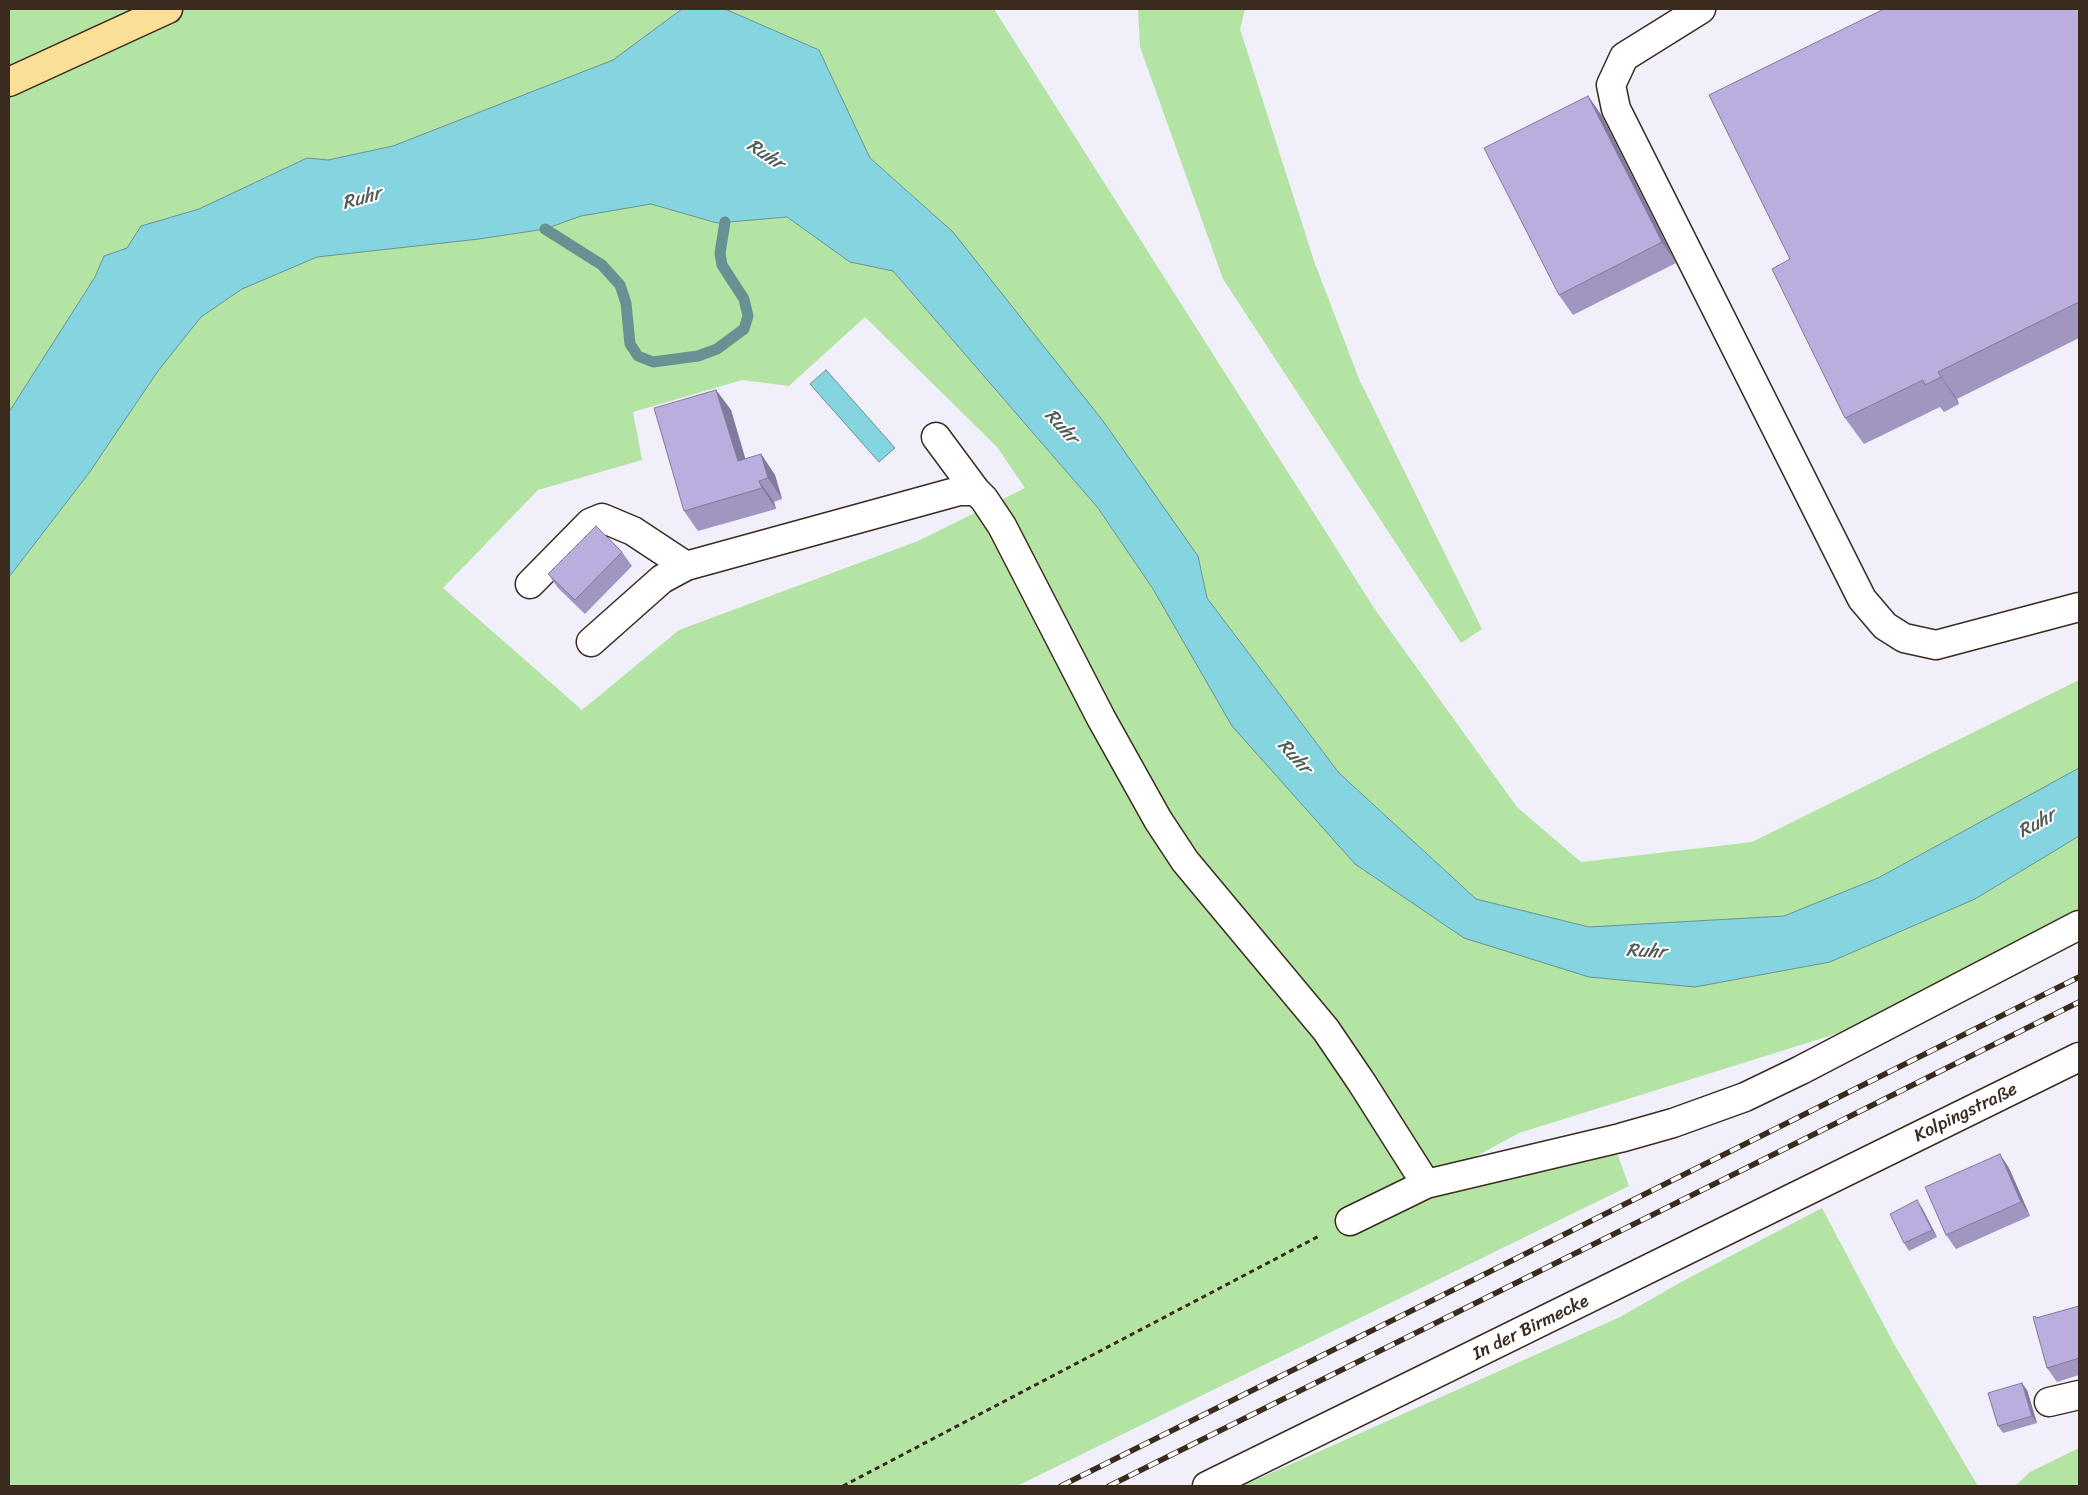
<!DOCTYPE html>
<meta charset="utf-8">
<style>
body{margin:0}
#map{position:relative;width:2088px;height:1495px;overflow:hidden;background:#f1eff9;font-family:Sriracha,sans-serif}
canvas{display:block}
.frame{position:absolute;inset:0;border:10px solid #3b2a1e;pointer-events:none}
</style>
<div id="map">
<canvas width="2088" height="1495"></canvas>
<div class="frame"></div>
</div>
<script>
const g = document.querySelector('canvas').getContext('2d');
g.lineJoin = 'round';
function paint(path, color) { g.fillStyle = color; g.fill(path, 'evenodd'); }
const shape = rows => new Path2D(rows.map(r => 'M' + r).join(''));
function strokePath(path, color, width, dash) { g.strokeStyle = color; g.lineWidth = width; g.lineCap = dash ? 'butt' : 'round'; g.setLineDash(dash || []); g.stroke(path); }
function write(font, color, halo, rows, align = 'center') {
  g.font = font + ' Sriracha,sans-serif'; g.lineWidth = 4; g.setLineDash([]); g.textBaseline = 'middle'; g.strokeStyle = halo; g.fillStyle = color; for (const [text, x, y, turn = 0] of rows) {
    g.save(); g.translate(x, y); g.rotate((+turn || 0) * Math.PI / 180); g.textAlign = isNaN(turn) ? turn : align; if (halo) g.strokeText(text, 0, 0); g.fillText(text, 0, 0); g.restore();
  }
}
paint(shape([
 [9,9,682,9,613,60,393,146,328,160,307,158,199,209,141,226,127,248,104,256,95,277,9,412],
 [725,9,994,9,1376,611,1517,807,1581,862,1752,842,2079,680,2079,768,1878,878,1784,916,1589,927,1476,899,1339,773,1207,598,1198,556,953,232,870,158,819,50],
 [1138,9,1245,9,1240,29,1314,261,1359,379,1482,629,1461,643,1223,279,1140,47],
 [651,204,717,223,787,217,850,262,893,271,1098,508,1153,589,1355,864,1695,987,1830,962,1975,899,2079,836,2079,922,1839,1033,1519,1133,1396,1200,1616,1150,1629,1186,1017,1486,9,1486,9,577,89,473,158,371,201,317,242,289,317,257,479,239,545,229,581,216],
 [865,317,997,447,1025,488,918,541,679,630,582,710,443,588,538,490,642,460,633,412,742,380,789,386],
 [1822,1208,1894,1344,1978,1486,1242,1486,1620,1317,1683,1281],
 [2079,1448,2079,1486,2015,1486,2030,1472]
]), '#b4e4a4');
const water = shape([
 [682,9,725,9,819,50,870,158,953,232,1103,421,1198,556,1207,598,1339,773,1476,899,1589,927,1784,916,1878,878,2079,768,2079,836,1975,899,1830,962,1695,987,1589,977,1464,938,1355,864,1232,726,1153,589,1098,508,893,271,850,262,787,217,717,223,651,204,581,216,545,229,479,239,317,257,242,289,201,317,158,371,89,473,9,577,9,412,95,277,104,256,127,248,141,226,199,209,307,158,328,160,393,146,613,60,682,9],
 [826,370,895,448,879,462,810,384,826,370]
]);
paint(water, '#85d5e1');
strokePath(water, '#679193', 1);
strokePath(shape([
 [545,229,602,265,620,285,626,303,630,344,638,356,653,362,698,356,717,349,744,329,748,316,744,299,722,265,720,253,725,222]
]), '#679193', 11);
const minor = shape([
 [1701,9,1624,57,1611,85,1616,109,1862,599,1885,626,1904,638,1936,645,2079,607],
 [936,437,976,491],
 [530,584,590,523,602,518,633,531,686,566],
 [591,642,662,579,686,566,959,491,976,491,984,499,1002,526,1101,718,1158,820,1185,861,1326,1030,1362,1083,1426,1184],
 [1350,1221,1426,1184,1620,1138,1673,1123,1745,1097,1801,1070,2079,925],
 [2049,1402,2079,1395],
 [1207,1486,2079,1057]
]);
const major = shape([
 [9,82,168,9]
]);
strokePath(minor, '#3b2a1e', 31);
strokePath(major, '#3b2a1e', 31);
strokePath(shape([
 [843,1486,1321,1235]
]), '#3b2a1e', 3, [5, 4]);
strokePath(minor, '#fff', 28);
strokePath(major, '#fadf96', 28);
const rail = shape([
 [1061,1486,2079,977],
 [1109,1486,2079,1002]
]);
strokePath(rail, '#3b2a1e', 5.5);
strokePath(rail, '#fff', 4, [11]);
paint(shape([
 [2079,9,2079,338,1957,399,1959,404,1944,412,1940,407,1864,444,1845,418,1790,259],
 [1588,96,1602,116,1676,263,1573,315,1559,295],
 [716,390,731,410,745,459,761,454,775,475,782,499,774,502,776,509,698,531,684,511],
 [622,552,632,566,585,614,558,588,548,574],
 [2009,1168,2030,1216,1956,1249,1946,1235],
 [1922,1208,1937,1237,1909,1251,1904,1243],
 [2079,1306,2079,1375,2057,1382,2047,1368,2037,1318],
 [2027,1390,2037,1423,2003,1433,1998,1426]
]), '#a096c0');
paint(shape([
 [1588,96,1602,116,1676,263,1662,242],
 [1938,372,1957,399,1959,404,1941,377],
 [716,390,731,410,752,481,738,461],
 [761,454,775,475,782,499,768,478],
 [759,481,774,502,776,509,762,488],
 [2000,1154,2009,1168,2030,1216,2021,1202],
 [1917,1200,1922,1208,1937,1237,1932,1230],
 [2022,1383,2027,1390,2037,1423,2032,1416]
]), '#827a9c');
const building = shape([
 [1884,9,2079,9,2079,302,1938,372,1941,377,1925,385,1923,380,1845,418,1772,269,1790,259,1709,95,1884,9],
 [1588,96,1662,242,1559,295,1484,148,1588,96],
 [716,390,738,461,761,454,768,478,759,481,762,488,684,511,654,408,716,390],
 [596,526,622,552,575,600,548,574,596,526],
 [2000,1154,2021,1202,1946,1235,1925,1187,2000,1154],
 [1917,1200,1932,1230,1904,1243,1890,1214,1917,1200],
 [2079,1306,2079,1358,2047,1368,2033,1317,2035,1316,2036,1318,2079,1306],
 [2022,1383,2032,1416,1998,1426,1988,1393,2022,1383]
]);
paint(building, '#baaedf');
strokePath(building, '#827a9c', 1);
write('18px', '#3b2a1e', '#fff', [
 ["Kolpingstraße",1966,1113,-26],
 ["In der Birmecke",1531,1328,-26]
]);
write('italic 19px', '#515d58', '#fff', [
 ["Ruhr",765,155,34],
 ["Ruhr",362,199,-16],
 ["Ruhr",1061,427,47],
 ["Ruhr",1294,757,47],
 ["Ruhr",2037,824,-29],
 ["Ruhr",1646,952,3]
]);
</script>
